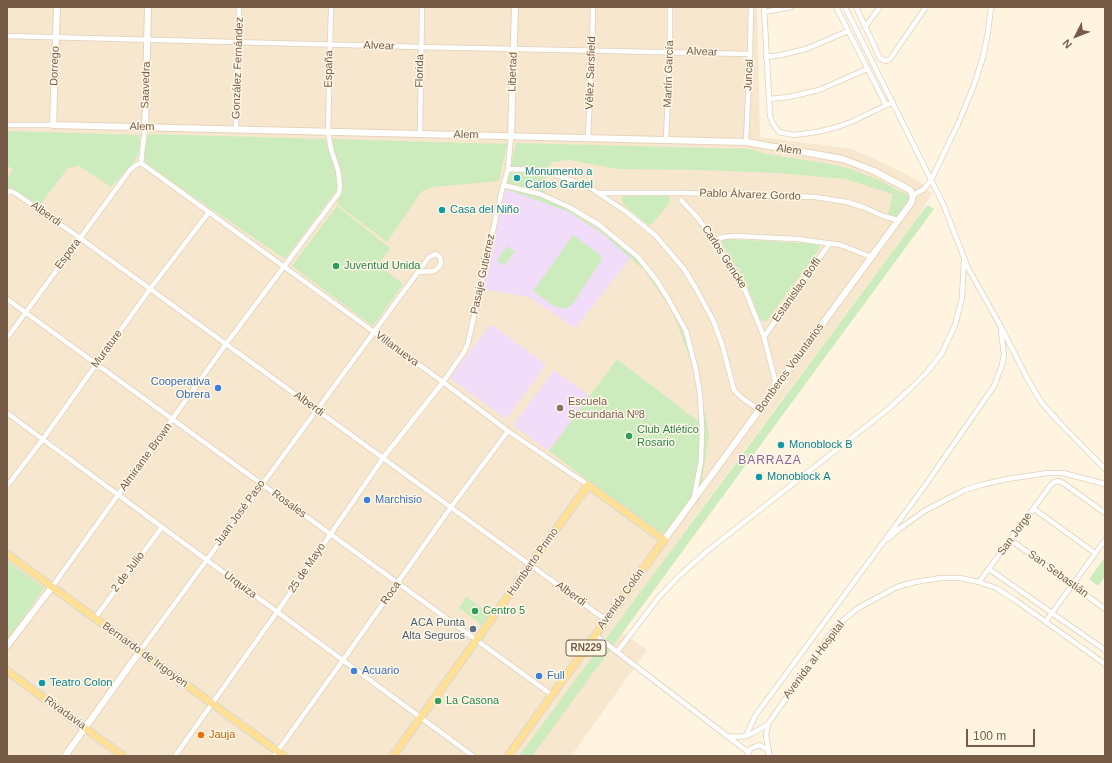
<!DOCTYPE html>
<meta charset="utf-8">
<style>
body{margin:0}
#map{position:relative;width:1112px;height:763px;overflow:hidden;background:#fef4e0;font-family:Arial,sans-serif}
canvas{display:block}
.frame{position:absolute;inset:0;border:8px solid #765b46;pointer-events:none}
.north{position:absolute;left:1056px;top:16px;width:40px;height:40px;-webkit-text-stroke:3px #fff8e7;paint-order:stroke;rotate:228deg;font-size:11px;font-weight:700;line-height:16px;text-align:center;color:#765b46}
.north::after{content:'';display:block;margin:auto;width:14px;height:18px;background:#765b46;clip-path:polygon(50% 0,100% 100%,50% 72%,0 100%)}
.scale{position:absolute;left:966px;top:729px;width:69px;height:18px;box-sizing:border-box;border:2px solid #765b46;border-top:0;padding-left:5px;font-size:12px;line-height:14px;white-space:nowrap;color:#765b46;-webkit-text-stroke:3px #fff8e7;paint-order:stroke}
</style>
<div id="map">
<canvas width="1112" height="763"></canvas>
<div class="frame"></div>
<div class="north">N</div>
<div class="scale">100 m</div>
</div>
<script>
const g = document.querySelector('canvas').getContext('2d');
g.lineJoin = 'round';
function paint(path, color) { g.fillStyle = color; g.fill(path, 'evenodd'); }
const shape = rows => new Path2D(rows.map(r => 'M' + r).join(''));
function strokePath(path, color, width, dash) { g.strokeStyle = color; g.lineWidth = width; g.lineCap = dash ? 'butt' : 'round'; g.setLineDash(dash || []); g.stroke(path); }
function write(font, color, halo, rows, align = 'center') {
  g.font = font + ' Arial,sans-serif'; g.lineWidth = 3; g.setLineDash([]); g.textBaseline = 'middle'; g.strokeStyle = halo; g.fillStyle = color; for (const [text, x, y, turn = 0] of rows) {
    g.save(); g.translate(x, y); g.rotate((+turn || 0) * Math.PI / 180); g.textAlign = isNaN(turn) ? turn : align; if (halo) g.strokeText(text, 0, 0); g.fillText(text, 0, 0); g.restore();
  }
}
paint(shape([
 [7,7,757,7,760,137,852,149,890,166,919,181,932,194,917,218,698,513,616,628,647,650,571,756,7,756]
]), '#f6e7ce');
paint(shape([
 [506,189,542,198,569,209,597,226,633,255,575,328,529,297,482,289],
 [491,324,546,365,506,419,450,378],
 [554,370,589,396,549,451,513,425]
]), '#f1ddfa');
paint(shape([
 [7,131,140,135,139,151,134,162,111,187,78,165,67,169,40,205,10,190,7,187,7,179,13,170,7,165],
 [149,134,325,139,336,174,337,187,335,192,285,259,146,164,144,159,147,136],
 [331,139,507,144,499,181,432,187,421,192,387,242,337,204,343,189,342,176],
 [516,143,749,149,766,154,824,163,848,168,879,180,907,195,911,199,898,216,896,217,888,214,893,194,845,179,778,173,702,170,619,169,569,160,552,162,548,169,544,193,611,237,648,270,676,313,696,370,709,434,699,501,693,500,695,475,691,496,663,537,549,451,617,359,699,422,698,381,678,326,673,312,645,271,604,235,569,212,506,189],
 [633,194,666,196,670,197,669,203,652,224,648,225,623,204,622,199,623,196],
 [927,205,934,209,532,756,519,756],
 [337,206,390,248,378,265,403,284,373,326,292,266],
 [573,235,599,254,602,259,573,304,565,309,554,306,533,291],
 [727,239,819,244,820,248,766,322,760,320,747,285,722,244,722,241],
 [507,246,515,252,504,266,497,260],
 [1104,559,1105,560,1105,577,1098,586,1089,579],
 [7,561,44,588,7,640],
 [466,597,491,615,483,626,459,608]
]), '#ccecbe');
const street = shape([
 [764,7,770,116,773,124,779,132,794,135,817,132,837,127,851,122,893,102],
 [836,7,886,105],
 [845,7,944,206,968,268,1000,325,1027,378,1041,402,1057,420,1105,469],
 [856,7,880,58,885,61,890,59,926,7],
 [764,12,791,7],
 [865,27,880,7],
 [7,36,421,47,750,54],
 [766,57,781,55,806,49,848,31],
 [769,99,789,97,819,90,867,69],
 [7,125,53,125],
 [236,129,239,7],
 [420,134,422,7],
 [588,138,592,50,593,7],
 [666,140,670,51,670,7],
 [746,142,750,54,751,7],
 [141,163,145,127],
 [508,169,537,170,549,172,589,187,625,211,655,235,684,269,695,287,713,320,722,344,734,390,741,397,759,410],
 [503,185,540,194,569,207,598,224,638,257,657,281,667,297,686,331,696,370,700,395,702,429,701,461,694,498],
 [7,193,10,191,15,193,80,238,606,620],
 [599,193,683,193,815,197,847,202,863,207,883,216,898,220],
 [913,195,924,189,931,180,958,124,974,85,983,57,988,32,991,7],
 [681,200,697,217,712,237,743,285,764,337,775,380,774,388],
 [715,240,724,237,735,236,797,239,841,245,871,257],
 [7,299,552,695],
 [764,337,830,243],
 [7,338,130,170,136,165,141,163,443,382,508,431,588,485],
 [7,413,473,756],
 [7,486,43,439,150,289,209,212],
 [1034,509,1095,553],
 [888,539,899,529,926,510,965,490,981,485,1007,479,1048,473,1063,473,1105,484],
 [1011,540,1105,609],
 [989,569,1105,650],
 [979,582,1050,486,1054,482,1058,481,1063,483,1105,513],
 [52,587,226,344,339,193,340,186,338,170,331,149,328,132,331,7],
 [95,618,162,527],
 [1046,621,1105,540],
 [595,635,748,752],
 [140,651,429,257,436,254,440,257,441,263,439,267,434,271,418,272],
 [617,652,659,597,679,576,706,552,887,410,910,389,928,371,942,353,955,325,962,298,964,259],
 [729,736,736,737,746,736,753,733,768,724],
 [746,736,755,716,924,487,994,386,1002,365,1004,355,1001,331],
 [769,751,766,736,768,724,829,636,841,622,858,608,897,587,915,582,941,578,960,578,979,582,996,588,1015,600,1105,664],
 [175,756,277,612,383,458,443,382,464,352,468,343,502,190,508,169,511,136],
 [274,756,343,660,451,507,508,431],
 [747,756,750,749,759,745,767,749,770,756]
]);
const secondary = shape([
 [57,7,53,125,746,142,843,159,874,171,910,190,913,196,911,203,664,540],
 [145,127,148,7],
 [511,136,515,7],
 [7,646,52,587],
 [65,756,140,651]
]);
const primary = shape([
 [7,554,284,756],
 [7,671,123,756],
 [393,756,588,485,664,540,508,756]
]);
strokePath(street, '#e2d1bb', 6);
strokePath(secondary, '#e8d3b9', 8);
strokePath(primary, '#ded8d3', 9);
strokePath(street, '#fff', 4.5);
strokePath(secondary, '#fff', 6);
strokePath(primary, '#ffe095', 7);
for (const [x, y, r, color] of [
 [517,178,4,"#0f9aa8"],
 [442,210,4,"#0f9aa8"],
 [336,266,4,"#2e9e5b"],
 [218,388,4,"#3f7fe0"],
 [560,408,4,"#8d6e63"],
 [629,436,4,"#2e9e5b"],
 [781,445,4,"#0f9aa8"],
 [759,477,4,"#0f9aa8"],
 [367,500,4,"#3f7fe0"],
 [475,611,4,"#2e9e5b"],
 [473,629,4,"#5c6f8a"],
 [354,671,4,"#3f7fe0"],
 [539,676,4,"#3f7fe0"],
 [42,683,4,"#0f9aa8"],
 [438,701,4,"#2e9e5b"],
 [201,735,4,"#e8710a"]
]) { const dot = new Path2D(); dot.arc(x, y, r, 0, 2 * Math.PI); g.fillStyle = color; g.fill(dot); strokePath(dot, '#fff8e7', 1.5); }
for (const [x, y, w] of [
 [586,648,40]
]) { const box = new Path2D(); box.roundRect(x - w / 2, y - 8, w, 16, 3); g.fillStyle = '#fff8e7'; g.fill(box); strokePath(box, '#765b46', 1); }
write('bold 10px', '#765b46', null, [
 ["RN229",586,648]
]);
write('11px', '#765b46', '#fff8e7', [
 ["Alvear",379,46,2],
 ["Alvear",702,52,2],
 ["Dorrego",55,66,-88],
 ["González Fernández",238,68,-88],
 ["España",329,69,-89],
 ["Florida",420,71,-89],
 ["Libertad",513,72,-88],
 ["Vélez Sarsfield",591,73,-88],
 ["Martín García",669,74,-88],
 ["Juncal",749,75,-87],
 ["Saavedra",146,85,-88],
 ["Alem",142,127,1],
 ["Alem",466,135,1],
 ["Alem",789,150,8],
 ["Pablo Álvarez Gordo",750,195,2],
 ["Alberdi",46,214,35],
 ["Espora",68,254,-53],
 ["Carlos Gericke",724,257,57],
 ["Pasaje Gutierrez",483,274,-78],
 ["Estanislao Boffi",797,290,-55],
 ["Murature",107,349,-54],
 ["Villanueva",397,349,36],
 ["Bomberos Voluntarios",790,368,-54],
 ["Alberdi",309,404,36],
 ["Almirante Brown",146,457,-54],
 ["Rosales",289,504,36],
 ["Juan José Paso",240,513,-54],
 ["San Jorge",1015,534,-54],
 ["Humberto Primo",533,562,-55],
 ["25 de Mayo",307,568,-56],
 ["2 de Julio",128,572,-53],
 ["San Sebastián",1058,574,36],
 ["Urquiza",240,585,36],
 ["Roca",391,593,-55],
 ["Alberdi",571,594,36],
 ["Avenida Colón",621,599,-54],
 ["Bernardo de Irigoyen",145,655,36],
 ["Avenida al Hospital",814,660,-53],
 ["Rivadavia",65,713,36]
]);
write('11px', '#0d838f', '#fff8e7', [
 ["Monumento a",525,172],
 ["Carlos Gardel",525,185],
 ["Casa del Niño",450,210],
 ["Monoblock B",789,445],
 ["Monoblock A",767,477],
 ["Teatro Colon",50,683]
], 'left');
write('11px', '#27864d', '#fff8e7', [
 ["Juventud Unida",344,266],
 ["Club Atlético",637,430],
 ["Rosario",637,443],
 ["Centro 5",483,611],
 ["La Casona",446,701]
], 'left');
write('11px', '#366cbe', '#fff8e7', [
 ["Cooperativa",210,382,"right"],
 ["Obrera",210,395,"right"],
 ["Marchisio",375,500],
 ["Acuario",362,671],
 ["Full",547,676]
], 'left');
write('11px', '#785e54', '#fff8e7', [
 ["Escuela",568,402],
 ["Secundaria Nº8",568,415]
], 'left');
write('11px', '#4e5e75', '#fff8e7', [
 ["ACA Punta",465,623],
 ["Alta Seguros",465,636]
], 'right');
write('11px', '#c56008', '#fff8e7', [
 ["Jauja",209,735]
], 'left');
g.letterSpacing = '1px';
write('12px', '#8b619a', '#fff8e7', [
 ["BARRAZA",770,461]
]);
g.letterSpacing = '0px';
</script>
